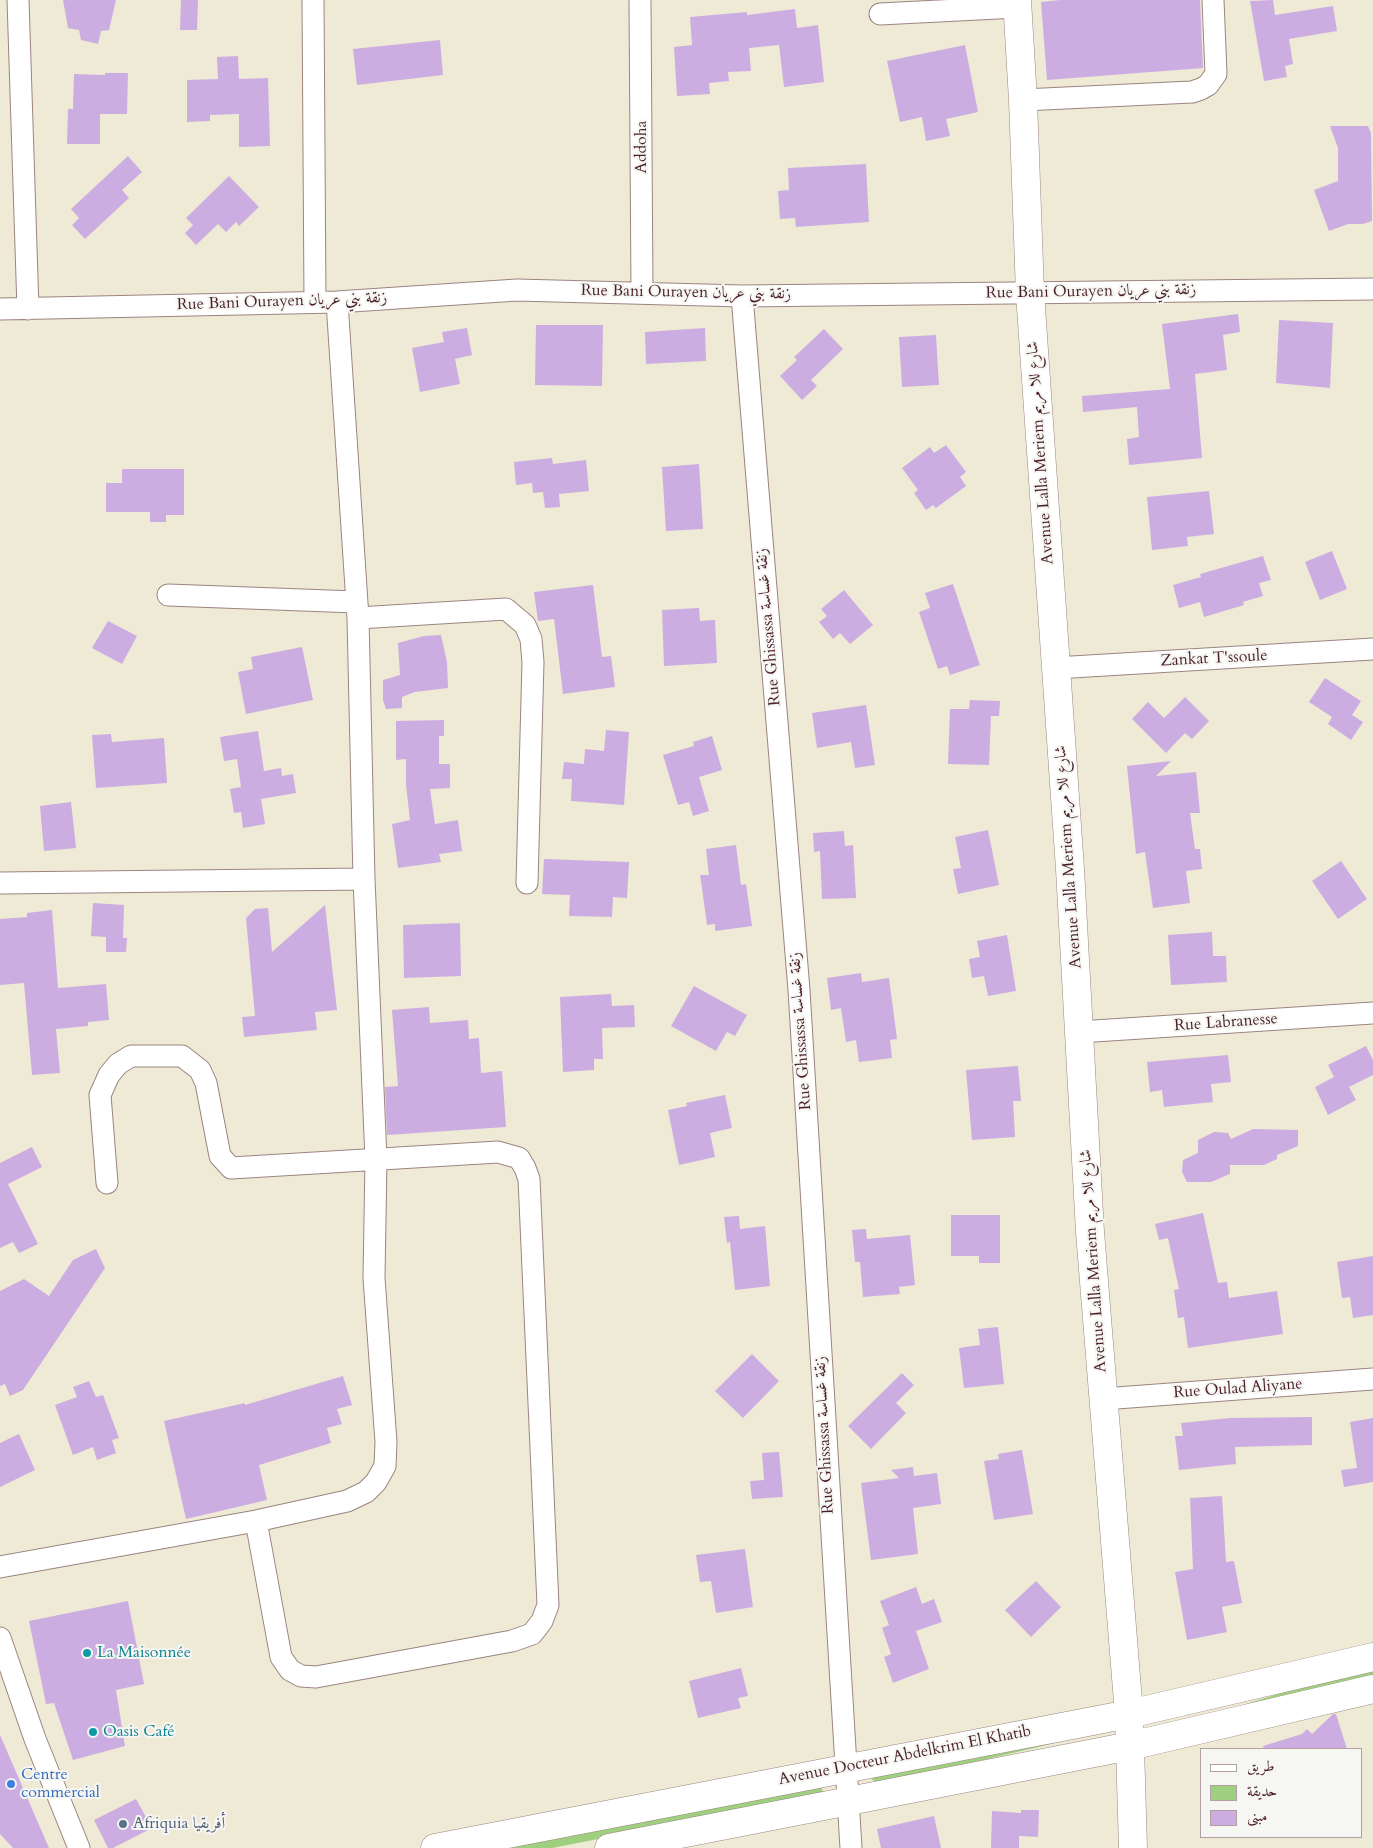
<!DOCTYPE html>
<meta charset="utf-8">
<style>
body{margin:0}
#map{position:relative;width:1373px;height:1848px;overflow:hidden;background:#efead5;font-family:Cardo,Amiri,serif}
canvas{display:block}
.legend{position:absolute;left:1200px;top:1748px;width:162px;height:90px;box-sizing:border-box;background:#f6f6f2;border:1px solid #b1a0a2;margin:0;padding:6px 9px;list-style:none;font-size:15px;color:#4a1f2b}
.legend li{display:flex;align-items:center;gap:10px;height:25px}
.legend b{width:25px;border:1px solid #b1a0a2}
</style>
<div id="map">
<canvas width="1373" height="1848"></canvas>
<ul class="legend">
<li><b style="height:6px;background:#fff"></b>طريق</li>
<li><b style="height:14px;background:#9ed080"></b>حديقة</li>
<li><b style="height:14px;background:#ccade2"></b>مبنى</li>
</ul>
</div>
<script>
const g = document.querySelector('canvas').getContext('2d');
g.lineJoin = 'round';
function paint(path, color) { g.fillStyle = color; g.fill(path, 'evenodd'); }
const shape = rows => new Path2D(rows.map(r => 'M' + r).join(''));
function strokePath(path, color, width, dash) { g.strokeStyle = color; g.lineWidth = width; g.lineCap = dash ? 'butt' : 'round'; g.setLineDash(dash || []); g.stroke(path); }
function write(font, color, halo, rows, align = 'center') {
  g.font = font + ' Cardo,Amiri,serif'; g.lineWidth = 4; g.setLineDash([]); g.textBaseline = 'middle'; g.strokeStyle = halo; g.fillStyle = color; for (const [text, x, y, turn = 0] of rows) {
    g.save(); g.translate(x, y); g.rotate((+turn || 0) * Math.PI / 180); g.textAlign = isNaN(turn) ? turn : align; if (halo) g.strokeText(text, 0, 0); g.fillText(text, 0, 0); g.restore();
  }
}
paint(shape([
 [1373,1669,1373,1679,1223,1711,1310,1684],
 [1072,1739,878,1785,872,1779,873,1776],
 [821,1787,823,1792,820,1796,552,1848,488,1848]
]), '#9ed080');
paint(shape([
 [63,0,116,0,109,30,101,31,98,44,81,40,79,30,68,28],
 [181,0,198,0,197,30,180,30],
 [1060,0,1200,0,1203,68,1047,80,1041,2],
 [1273,0,1275,15,1333,6,1337,31,1289,39,1293,64,1285,66,1287,77,1264,81,1250,1],
 [795,9,797,28,818,25,824,82,784,87,779,45,749,48,751,71,728,72,729,81,709,83,710,94,677,96,674,47,692,45,690,17,747,12,747,15],
 [440,40,443,75,357,85,353,49],
 [965,45,978,112,946,119,950,136,926,141,922,117,900,122,887,61],
 [238,56,239,79,268,78,270,146,239,147,239,114,210,115,210,121,187,122,187,80,218,79,217,57],
 [105,73,128,73,127,114,100,114,100,144,67,144,68,109,73,109,74,74,105,75],
 [1330,126,1368,126,1371,133,1372,221,1363,224,1348,224,1329,231,1314,190,1338,181,1338,148],
 [128,156,142,172,122,190,129,198,85,239,72,225,79,218,71,209],
 [866,164,869,222,796,227,795,218,780,219,778,191,789,190,788,168],
 [229,176,259,207,239,226,236,222,226,232,218,224,196,245,185,233,193,225,186,218],
 [1238,314,1240,332,1223,335,1227,370,1195,374,1202,458,1129,465,1127,439,1139,437,1137,407,1083,412,1082,396,1170,389,1162,324],
 [1279,320,1333,323,1330,388,1276,383],
 [536,325,603,325,602,386,535,385],
 [467,328,472,355,455,359,460,384,420,392,412,348,444,342,442,332],
 [705,328,706,361,646,364,645,332],
 [824,329,843,349,811,380,817,386,802,400,780,376,797,360,794,357],
 [936,335,939,385,902,387,899,337],
 [946,445,966,472,960,477,966,486,936,508,933,505,926,510,914,493,918,490,902,468,930,447,934,453],
 [552,458,553,464,586,460,589,491,559,494,560,507,545,508,543,492,533,493,532,483,516,485,514,462],
 [699,464,703,529,666,531,662,467],
 [122,469,184,469,184,515,166,515,166,522,150,522,150,512,106,512,106,483,122,483],
 [1209,491,1214,534,1187,537,1188,546,1152,550,1147,497],
 [1332,551,1347,589,1320,600,1305,562],
 [1263,556,1271,580,1259,583,1263,596,1243,602,1244,605,1204,617,1200,602,1179,608,1173,585,1201,577,1200,574],
 [953,584,980,665,950,675,947,666,938,669,919,612,930,608,925,593],
 [593,585,602,657,611,656,615,687,563,694,554,619,538,621,534,592],
 [844,590,873,625,850,644,840,633,833,639,819,622,827,616,821,609],
 [699,608,700,621,715,620,717,663,664,666,662,610],
 [108,621,137,636,122,664,92,648],
 [441,635,447,662,448,688,415,692,402,697,402,708,386,709,383,700,383,680,400,675,398,643,424,636],
 [302,647,313,700,246,714,238,672,253,669,251,657],
 [1325,678,1361,701,1352,715,1363,722,1351,740,1328,724,1332,717,1309,702],
 [1185,697,1209,721,1192,739,1185,733,1166,753,1132,719,1148,702,1164,718],
 [970,700,1000,701,999,716,991,716,989,765,948,764,950,709,969,709],
 [866,705,875,765,855,768,851,742,817,748,812,713],
 [444,720,444,736,439,736,439,764,450,764,450,788,430,789,435,824,458,820,462,851,439,854,441,862,398,868,392,824,410,820,406,785,406,759,396,760,396,721],
 [606,730,629,732,624,805,571,801,572,779,562,779,564,762,584,764,585,749,604,751],
 [258,731,264,771,281,768,282,776,293,774,296,793,261,799,265,824,243,828,241,812,234,813,230,789,241,787,237,759,224,761,220,737],
 [111,734,112,742,164,738,167,783,96,788,92,735],
 [712,736,722,770,699,777,709,811,693,816,689,802,678,805,663,755,694,746,693,742],
 [1171,761,1156,776,1196,772,1200,813,1190,813,1195,849,1200,849,1202,869,1186,871,1190,903,1153,908,1145,852,1136,854,1127,766],
 [71,802,76,848,44,851,40,806],
 [988,830,999,885,958,894,953,869,961,868,955,837],
 [844,831,845,846,853,845,856,898,822,899,820,851,814,852,813,833],
 [736,845,741,885,746,884,752,926,715,931,715,924,707,925,702,888,700,875,709,875,706,849],
 [544,859,629,862,627,898,613,897,612,917,569,916,570,895,542,894],
 [1341,861,1367,899,1338,919,1312,881],
 [93,903,124,905,123,938,127,938,126,952,106,952,106,937,91,936],
 [325,905,337,1010,315,1012,317,1030,244,1037,242,1017,255,1016,246,918,255,909,268,908,272,952],
 [52,910,58,988,106,984,109,1020,88,1022,88,1026,56,1029,60,1073,32,1075,24,983,0,985,0,919,27,917,27,913],
 [460,923,461,976,404,978,403,925],
 [1212,932,1213,956,1226,956,1227,982,1171,985,1168,935],
 [1007,935,1016,991,988,996,984,976,972,978,969,959,980,957,977,941],
 [861,973,862,982,889,978,897,1039,890,1040,892,1058,859,1062,856,1040,846,1042,841,1008,831,1010,827,978],
 [694,986,747,1015,735,1036,727,1032,716,1051,671,1026],
 [611,994,612,1006,634,1005,635,1027,602,1028,603,1059,594,1059,594,1070,563,1072,560,997],
 [429,1007,430,1023,468,1020,469,1039,479,1038,481,1073,502,1071,506,1127,387,1135,385,1087,398,1086,392,1010],
 [1366,1046,1373,1060,1373,1075,1349,1087,1356,1100,1328,1115,1315,1087,1334,1077,1328,1065],
 [1228,1055,1231,1082,1211,1084,1213,1102,1164,1107,1162,1090,1150,1092,1147,1062],
 [1018,1066,1021,1101,1013,1101,1015,1137,972,1140,966,1070],
 [725,1095,732,1128,710,1133,715,1157,679,1165,668,1110,687,1106,686,1103],
 [1253,1129,1298,1130,1298,1146,1277,1155,1277,1159,1264,1165,1230,1165,1230,1174,1211,1182,1187,1182,1182,1172,1183,1160,1198,1153,1198,1140,1214,1132,1228,1133,1231,1139],
 [32,1147,42,1167,8,1184,38,1244,19,1253,13,1242,0,1248,0,1163],
 [1203,1213,1218,1283,1227,1282,1229,1298,1277,1291,1283,1334,1188,1348,1184,1317,1178,1318,1174,1290,1179,1289,1168,1238,1159,1240,1155,1224],
 [951,1215,1000,1215,1000,1263,979,1263,979,1256,951,1256],
 [739,1216,740,1229,765,1226,770,1286,735,1290,730,1242,727,1243,724,1217],
 [866,1229,867,1239,910,1235,915,1285,899,1287,900,1294,863,1297,860,1262,855,1262,852,1230],
 [96,1249,105,1268,23,1390,10,1396,5,1384,0,1386,0,1291,24,1279,49,1296,73,1260],
 [1373,1256,1373,1315,1353,1318,1350,1297,1342,1298,1337,1262],
 [998,1327,1004,1384,964,1388,959,1348,980,1345,978,1329],
 [752,1354,779,1381,743,1418,715,1391],
 [902,1373,914,1385,896,1403,906,1413,871,1449,848,1426],
 [343,1376,352,1405,337,1409,342,1424,327,1428,331,1443,259,1465,267,1500,186,1519,164,1421,245,1403,245,1405],
 [89,1381,96,1397,103,1395,119,1438,112,1440,116,1453,97,1460,93,1447,73,1455,55,1405,77,1397,73,1387],
 [1312,1417,1312,1445,1235,1447,1236,1464,1179,1470,1175,1436,1183,1436,1181,1423,1230,1418],
 [1373,1418,1373,1482,1344,1487,1341,1470,1357,1468,1350,1422],
 [19,1434,35,1470,0,1487,0,1443],
 [1022,1450,1033,1514,994,1520,984,1461,999,1459,998,1454],
 [779,1452,783,1497,752,1499,750,1481,764,1480,762,1453],
 [913,1467,914,1476,937,1473,941,1504,913,1508,918,1554,871,1560,861,1483,899,1478,891,1470],
 [1222,1496,1226,1562,1234,1561,1242,1603,1222,1607,1227,1632,1187,1640,1175,1572,1193,1569,1190,1498],
 [745,1549,753,1607,716,1613,711,1581,700,1582,696,1555],
 [1036,1581,1061,1607,1031,1637,1005,1610],
 [916,1587,922,1604,934,1599,942,1622,916,1631,929,1669,893,1683,884,1657,891,1654,882,1628,889,1625,880,1601],
 [128,1601,144,1684,116,1690,125,1746,73,1760,54,1703,46,1704,29,1621],
 [741,1668,748,1696,738,1698,741,1708,698,1718,689,1681],
 [1333,1714,1336,1714,1347,1749,1264,1749,1263,1746,1302,1734,1307,1729,1312,1734],
 [0,1735,49,1848,13,1848,0,1834],
 [136,1799,152,1828,113,1848,108,1848,94,1820],
 [1021,1810,1039,1810,1038,1837,1019,1836,1019,1848,991,1848,992,1811,1021,1813],
 [934,1816,941,1848,881,1848,877,1829]
]), '#ccade2');
const street = shape([
 [18,0,28,309],
 [313,0,315,302],
 [640,2,642,292],
 [880,14,1017,7],
 [1023,100,1192,92,1201,89,1208,85,1216,74,1213,0],
 [742,296,799,990,851,1848],
 [0,309,337,302,517,290,742,296,1373,289],
 [168,595,356,602],
 [358,618,506,609,525,625,531,639,533,662,527,883],
 [1055,668,1373,649],
 [0,883,364,879],
 [1079,1032,1373,1013],
 [107,1183,100,1095,109,1075,118,1064,131,1056,182,1056,200,1070,206,1083,220,1156,231,1168,498,1152,519,1158,525,1168,529,1179,548,1605,542,1621,532,1634,512,1641,316,1677,301,1676,290,1670,281,1657,256,1521],
 [1103,1399,1373,1379],
 [0,1567,256,1521,347,1501,366,1492,376,1482,385,1466,386,1442,374,1278,376,1159,364,879,358,618,337,302],
 [0,1638,35,1739,79,1848]
]);
const secondary = shape([
 [1017,0,1023,100,1030,293,1070,869,1090,1232,1129,1714,1133,1848],
 [435,1848,1129,1714,1373,1657],
 [609,1848,1130,1746,1373,1689]
]);
strokePath(street, '#9c8480', 23);
strokePath(secondary, '#9c8480', 29);
strokePath(street, '#fff', 21);
strokePath(secondary, '#fff', 28);
for (const [x, y, r, color] of [
 [87,1653,5,"#0f9aa8"],
 [93,1732,5,"#0f9aa8"],
 [11,1784,5,"#3f7fe0"],
 [123,1824,5,"#5c6f8a"]
]) { const dot = new Path2D(); dot.arc(x, y, r, 0, 2 * Math.PI); g.fillStyle = color; g.fill(dot); strokePath(dot, '#f6f6f2', 2); }
write('16px', '#4a1f2b', '#f6f6f2', [
 ["Addoha",642,147,-90],
 ["Rue Bani Ourayen زنقة بني عريان",1091,292,-1],
 ["Rue Bani Ourayen زنقة بني عريان",686,293,1],
 ["Rue Bani Ourayen زنقة بني عريان",282,302,-2],
 ["Avenue Lalla Meriem شارع للا مريم",1041,453,-94],
 ["Rue Ghissassa زنقة غساسة",769,627,-95],
 ["Zankat T'ssoule",1214,659,-3],
 ["Avenue Lalla Meriem شارع للا مريم",1069,857,-94],
 ["Rue Labranesse",1226,1023,-4],
 ["Rue Ghissassa زنقة غساسة",801,1031,-94],
 ["Avenue Lalla Meriem شارع للا مريم",1094,1261,-94],
 ["Rue Oulad Aliyane",1238,1389,-4],
 ["Rue Ghissassa زنقة غساسة",825,1435,-93],
 ["Avenue Docteur Abdelkrim El Khatib",905,1756,-11]
]);
write('16px', '#0d838f', '#f6f6f2', [
 ["La Maisonnée",97,1653],
 ["Oasis Café",103,1732]
], 'left');
write('16px', '#366cbe', '#f6f6f2', [
 ["Centre",21,1775],
 ["commercial",21,1793]
], 'left');
write('16px', '#4e5e75', '#f6f6f2', [
 ["Afriquia أفريقيا",133,1824]
], 'left');
</script>
